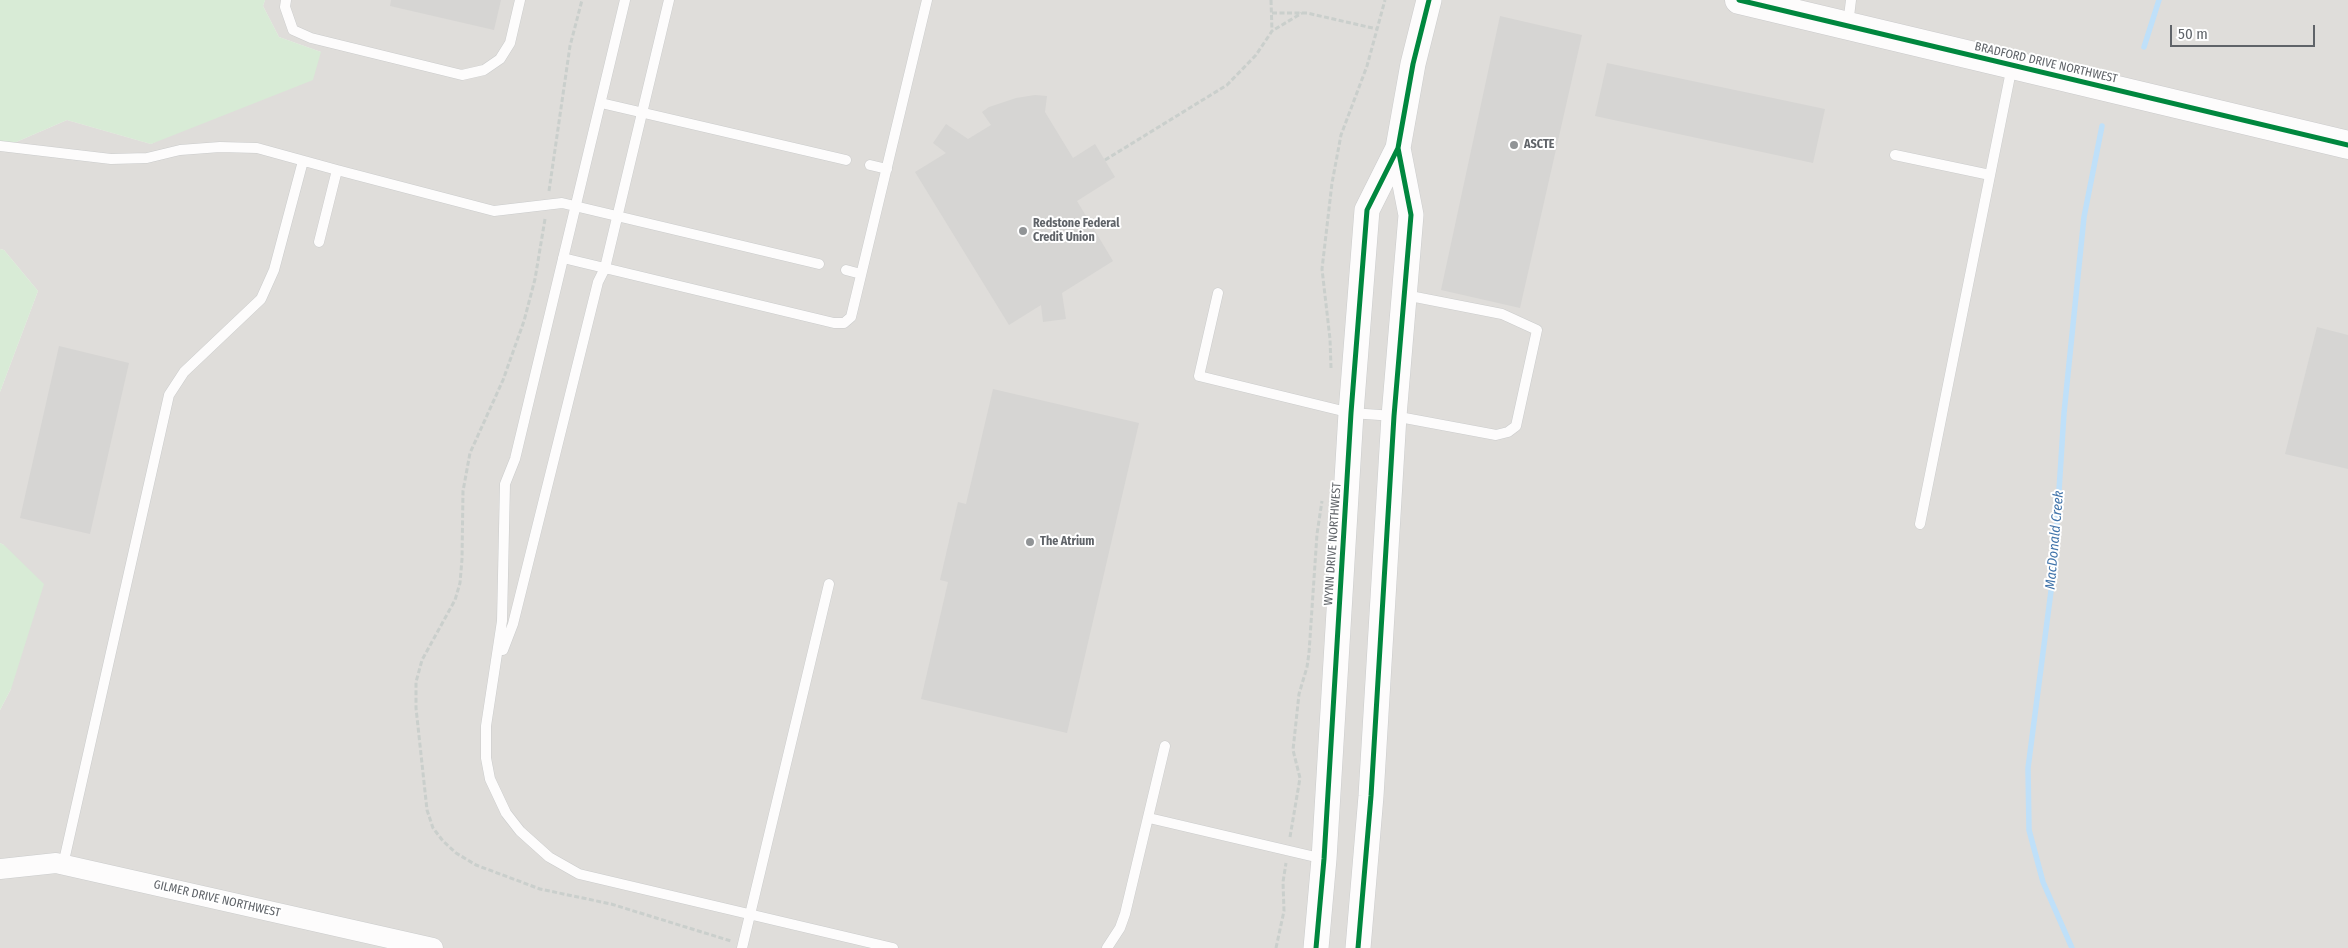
<!DOCTYPE html>
<style>
body{margin:0}
#map{position:relative;width:2348px;height:948px;overflow:hidden;background:#efeeea;font-family:"Fira Sans Condensed",sans-serif}
canvas{display:block}
.scale{position:absolute;left:2170px;top:25px;width:145px;height:22px;box-sizing:border-box;border:2px solid #5f6368;border-top:0;padding-left:6px;font-size:15px;line-height:18px;white-space:nowrap;color:#5f6368;-webkit-text-stroke:4px #fff;paint-order:stroke}
</style>
<div id="map">
<canvas width="2348" height="948"></canvas>
<div class="scale">50 m</div>
</div>
<script>
const g = document.querySelector('canvas').getContext('2d');
g.lineJoin = 'round';
function paint(path, color) { g.fillStyle = color; g.fill(path, 'evenodd'); }
const shape = rows => new Path2D(rows.map(r => 'M' + r).join(''));
function strokePath(path, color, width, dash) { g.strokeStyle = color; g.lineWidth = width; g.lineCap = dash ? 'butt' : 'round'; g.setLineDash(dash || []); g.stroke(path); }
function write(font, color, halo, rows, align = 'center') {
  g.font = font + ' "Fira Sans Condensed",sans-serif'; g.lineWidth = 4; g.setLineDash([]); g.textBaseline = 'middle'; g.strokeStyle = halo; g.fillStyle = color; for (const [text, x, y, turn = 0] of rows) {
    g.save(); g.translate(x, y); g.rotate((+turn || 0) * Math.PI / 180); g.textAlign = isNaN(turn) ? turn : align; if (halo) g.strokeText(text, 0, 0); g.fillText(text, 0, 0); g.restore();
  }
}
paint(shape([
 [265,0,2348,0,2348,948,0,948,0,710,11,689,4,545,0,543,0,392,38,291,4,250,0,249,0,149,67,120,151,144,321,52,279,37,263,6]
]), '#dfddda');
paint(shape([
 [0,0,265,0,263,6,279,37,321,52,313,80,151,144,67,120,0,149],
 [0,249,4,250,38,291,0,392],
 [0,543,4,545,44,584,11,689,0,710]
]), '#d8ebd6');
strokePath(shape([
 [2144,47,2159,0],
 [2072,948,2043,882,2029,830,2028,768,2054,568,2064,413,2084,217,2102,126]
]), '#bfe0f9', 5.5);
paint(shape([
 [391,0,501,0,494,30,390,6],
 [1500,16,1582,35,1520,308,1441,290],
 [1607,63,1825,109,1813,163,1595,116],
 [1035,95,1047,96,1045,112,1073,158,1095,144,1115,177,1077,201,1113,261,1062,293,1066,319,1043,322,1041,305,1009,325,915,172,946,153,933,143,946,124,968,139,991,125,982,112,989,107,1016,98],
 [2317,327,2348,335,2348,469,2285,454],
 [59,346,129,363,90,534,20,518],
 [993,389,1139,423,1067,733,921,699,948,582,940,580,958,502,966,504]
]), '#d6d5d3');
const service = shape([
 [286,0,285,7,293,30,311,38,462,75,484,70,500,59,510,43,520,0],
 [625,0,515,459,505,484,502,621,486,726,486,758,490,779,506,813,520,831,549,857,579,874,893,948],
 [1848,25,1851,0],
 [601,103,846,160],
 [0,146,111,159,147,158,180,150,220,147,257,148,337,170],
 [1895,155,1990,175],
 [870,165,887,169],
 [319,242,337,170,494,211,562,203,819,264],
 [563,258,834,323,844,323,851,317,927,0],
 [846,270,861,274],
 [1218,293,1199,376,1351,413,1394,416,1496,435,1508,432,1516,426,1537,330,1502,314,1405,295],
 [1920,524,2012,66],
 [503,650,513,624,598,282,605,268,669,0],
 [1149,818,1324,859],
 [63,865,169,395,184,372,261,299,274,270,303,161],
 [742,948,829,584],
 [1107,948,1120,928,1125,914,1165,746]
]);
const minor = shape([
 [0,869,56,863,433,948]
]);
const tertiary = shape([
 [1316,948,1324,859,1351,413,1367,210,1398,148,1413,64,1429,0],
 [1358,948,1371,796,1394,416,1411,215,1398,148]
]);
const secondary = shape([
 [1739,0,2348,145]
]);
strokePath(service, '#cbcccc', 11);
strokePath(minor, '#cbcccc', 21);
strokePath(tertiary, '#cbcccc', 26);
strokePath(secondary, '#cacacb', 29);
strokePath(shape([
 [1271,0,1272,31],
 [1272,13,1307,13,1377,29],
 [1105,160,1227,85,1256,55,1272,31,1302,13],
 [549,191,570,46,582,0],
 [545,219,535,279,524,321,503,380,470,453,463,491,462,559,460,583,455,600,422,660,416,682,416,708,427,810,433,828,443,841,456,853,476,865,540,889,611,904,731,941],
 [1331,368,1330,339,1322,269,1332,183,1341,135,1367,66,1385,0],
 [1290,837,1300,778,1293,750,1299,694,1307,667,1309,653,1317,534,1322,501],
 [1276,948,1284,911,1283,882,1286,863]
]), '#cacfcc', 3, [5, 2.5]);
strokePath(service, '#fdfcfc', 10);
strokePath(minor, '#fdfcfc', 20);
strokePath(tertiary, '#fdfcfc', 25);
strokePath(secondary, '#fdfcfc', 28);
strokePath(shape([
 [1739,0,2348,145],
 [1316,948,1324,859,1351,413,1367,210,1398,148,1413,64,1429,0],
 [1358,948,1371,796,1394,416,1411,215,1398,148]
]), '#00873e', 5);
for (const [x, y, r, color] of [
 [1514,145,5,"#919496"],
 [1023,231,5,"#919496"],
 [1030,542,5,"#919496"]
]) { const dot = new Path2D(); dot.arc(x, y, r, 0, 2 * Math.PI); g.fillStyle = color; g.fill(dot); strokePath(dot, '#fff', 2); }
write('12px', '#5f6368', '#fff', [
 ["BRADFORD DRIVE NORTHWEST",2046,63,13],
 ["WYNN DRIVE NORTHWEST",1333,544,-86],
 ["GILMER DRIVE NORTHWEST",217,899,13]
]);
write('bold 12px', '#5f6368', '#fff', [
 ["ASCTE",1524,145],
 ["Redstone Federal",1033,224],
 ["Credit Union",1033,238],
 ["The Atrium",1040,542]
], 'left');
write('italic 14px', '#4174aa', '#fff', [
 ["MacDonald Creek",2055,540,-85]
]);
</script>
